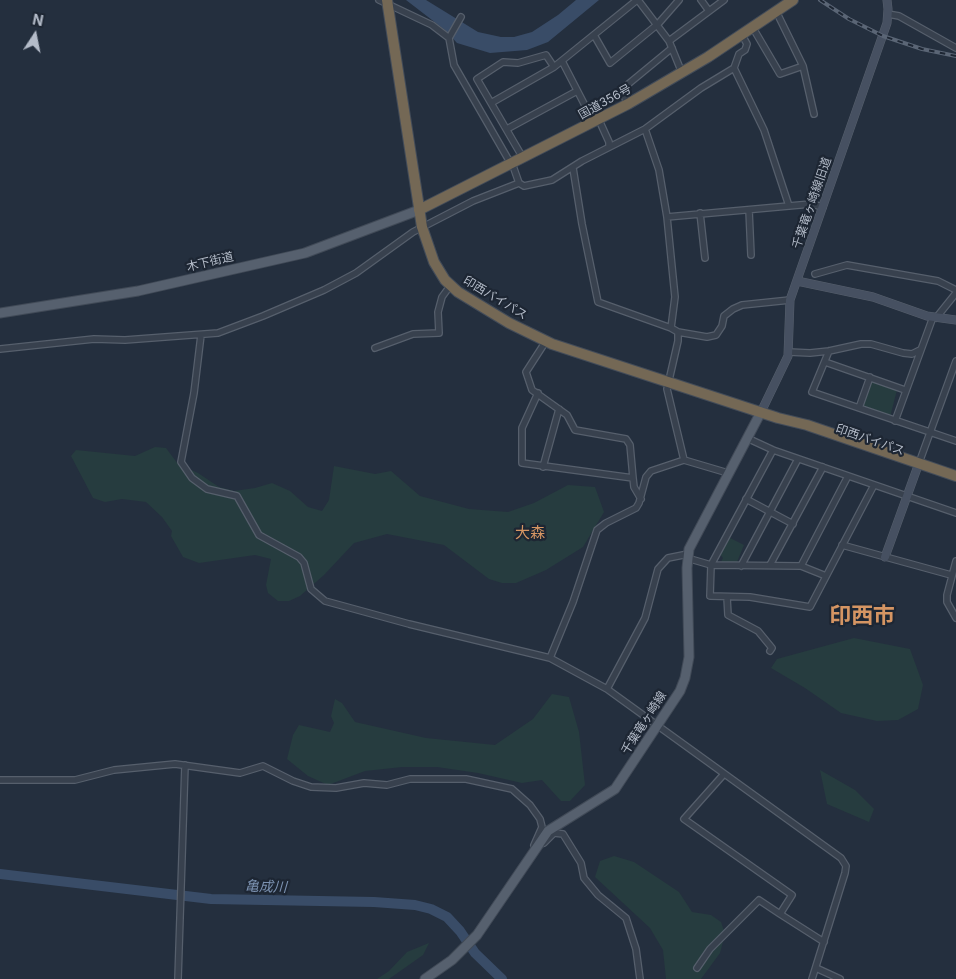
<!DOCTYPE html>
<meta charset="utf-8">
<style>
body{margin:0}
#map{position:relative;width:956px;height:979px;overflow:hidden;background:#242f3e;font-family:Inter,sans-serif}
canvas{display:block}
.north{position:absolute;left:10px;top:10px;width:50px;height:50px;-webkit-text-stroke:4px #1d2633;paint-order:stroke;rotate:11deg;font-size:14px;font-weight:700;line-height:20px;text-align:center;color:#b4bcc9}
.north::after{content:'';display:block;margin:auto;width:18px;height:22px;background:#b4bcc9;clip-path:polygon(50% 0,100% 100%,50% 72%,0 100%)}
</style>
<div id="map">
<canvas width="956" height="979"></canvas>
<div class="north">N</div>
</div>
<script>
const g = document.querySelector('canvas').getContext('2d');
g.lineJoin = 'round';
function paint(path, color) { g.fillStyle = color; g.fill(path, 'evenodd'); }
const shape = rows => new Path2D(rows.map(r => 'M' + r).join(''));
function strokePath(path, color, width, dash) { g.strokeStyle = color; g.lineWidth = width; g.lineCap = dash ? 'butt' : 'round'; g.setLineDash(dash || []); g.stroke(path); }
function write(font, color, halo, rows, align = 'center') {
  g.font = font + ' Inter,"Noto Sans JP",sans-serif'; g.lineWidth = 4.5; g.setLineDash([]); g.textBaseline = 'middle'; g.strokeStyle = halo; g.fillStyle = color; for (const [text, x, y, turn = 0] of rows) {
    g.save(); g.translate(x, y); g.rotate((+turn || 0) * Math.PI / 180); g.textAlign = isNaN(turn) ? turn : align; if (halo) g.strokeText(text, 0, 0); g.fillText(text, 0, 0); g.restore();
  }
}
paint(shape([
 [871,381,897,390,890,417,861,407],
 [155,447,166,448,178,464,198,473,219,487,234,491,255,488,272,483,290,491,308,507,322,511,329,500,334,466,375,474,391,471,420,496,469,509,508,512,534,503,568,485,595,487,604,512,583,547,546,570,516,583,502,583,489,579,444,545,387,534,354,543,324,575,300,596,289,601,278,601,268,593,266,585,271,559,255,555,199,563,183,557,171,536,172,531,162,517,146,502,122,499,105,502,93,498,71,456,76,450,135,456],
 [728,537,744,545,737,562,721,562,723,558,719,553],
 [854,638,910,649,923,685,918,709,898,720,877,721,841,713,805,688,771,668,777,659],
 [552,694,569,697,579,732,585,785,570,801,561,801,542,780,522,783,478,773,437,767,402,767,365,771,328,785,308,776,287,759,293,735,299,725,330,732,334,723,331,716,335,699,342,703,355,722,426,738,495,745,533,719],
 [820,770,855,790,874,809,869,822,827,804],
 [614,856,634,862,679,892,692,912,711,915,721,922,725,934,720,953,701,979,666,979,663,950,650,928,595,877,600,861],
 [429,943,423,955,389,979,377,979,389,971,407,952]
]), '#263c3f');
paint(shape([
 [406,0,426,0,478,32,501,37,514,37,532,32,558,15,576,0,599,0,548,42,527,50,490,53,457,43,445,30]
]), '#394c67');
strokePath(shape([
 [0,874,211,899,374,902,415,905,431,909,447,917,460,931,475,953,502,979]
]), '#394c67', 10);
const street = shape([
 [379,0,432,25,449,38,454,65,511,164],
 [638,0,669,41,682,73],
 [701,0,709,11],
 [776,11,803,66,814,114],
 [888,14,899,16,956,48],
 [753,28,780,74,803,66],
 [594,35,610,63,658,24,679,0],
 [449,38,461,17],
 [669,41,724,0],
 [562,61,594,123],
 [734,68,764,130,789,206],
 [491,103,554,67,637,0],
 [628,104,621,90,672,48],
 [599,120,609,142,609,147],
 [507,129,577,91],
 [645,129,659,170,667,217,675,297,671,328,678,332,678,341,667,389,684,460],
 [523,158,477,79,503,62,518,63,546,55,554,67],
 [512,163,519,183],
 [573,168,582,224,598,302,671,328],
 [749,210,751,255],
 [700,213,705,258],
 [667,217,811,204,823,207],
 [815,274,847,265,938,281,956,290],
 [936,318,956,293],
 [678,332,707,337,716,335,722,326,724,316,733,309,742,305,790,300],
 [201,335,194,393,181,462,192,478,207,489,237,496,259,535,299,557,304,563,311,589,325,601,409,624,550,658,607,689,841,858,846,866,845,873,812,979],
 [546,341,526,372,532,390,567,415,575,430,626,439,630,445,633,478],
 [375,348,413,334,439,333,438,312,442,297,450,286],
 [0,349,94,339,125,340,218,333,263,316,324,290,356,273,413,232,473,201,519,183,524,186,552,180,582,161,645,129,701,88,734,68,739,54,745,50,747,44,742,35],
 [829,351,812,392,956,441],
 [789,352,810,353,829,351,861,344,871,344,903,353,912,354,920,350],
 [825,362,905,390],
 [538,393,522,428,522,463,633,478,634,487,641,499],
 [859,408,870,377],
 [895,421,933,317],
 [747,438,773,450,956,513],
 [773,450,711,565,710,596,750,597,810,607,874,485],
 [919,463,956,361],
 [543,467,559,409],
 [746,499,793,524],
 [842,545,951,575],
 [687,558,711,565,801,566,826,576],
 [956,561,947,595,947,602,956,618],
 [770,565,823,467],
 [741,566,798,459],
 [801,566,848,476],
 [727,597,728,615,758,631,772,648,770,651],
 [550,658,573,602,597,530,606,523,636,508,639,503,646,477,651,471,684,460,728,473],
 [607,689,645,618,658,569,668,558,688,554],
 [724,774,684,819,792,895,780,914,824,942],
 [0,780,75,780,114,770,175,764,240,773,263,766,293,781,311,787,336,788,364,783,387,785,410,779,466,779,512,789,530,805,540,819,542,827,534,845,544,843,554,833,563,834,581,863,584,878,598,895,626,918,636,949,640,979],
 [697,968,710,949,759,900,780,914],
 [816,968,840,979],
 [178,979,185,765]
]);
const secondary = shape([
 [797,281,873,297,927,316,956,320],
 [761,412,788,356,790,300,887,23,888,9,887,0],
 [885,557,919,463]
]);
const primary = shape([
 [0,313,138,291,305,253,419,210],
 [425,979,452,960,477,935,548,831,615,789,680,691,685,678,689,657,687,568,689,549,761,412]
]);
const highway = shape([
 [387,0,422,227,434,262,445,280,458,292,509,323,552,344,778,418,807,425,956,476],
 [419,210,628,104,708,57,793,0]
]);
strokePath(street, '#565f6c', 8);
strokePath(secondary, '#565f6c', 9);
strokePath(primary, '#414a57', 11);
strokePath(highway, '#434c59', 12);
strokePath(street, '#38414e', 5.5);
strokePath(secondary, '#465061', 8);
strokePath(primary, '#56606e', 9);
strokePath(highway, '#746855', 10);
const rail = shape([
 [820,0,849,19,883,36,922,49,956,56]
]);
strokePath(rail, '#5a6575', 4);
strokePath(rail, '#1d2633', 2, [5.5]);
write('12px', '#b4bcc9', '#1d2633', [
 ["国道356号",605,102,-29],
 ["千葉竜ヶ崎線旧道",812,203,-71],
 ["木下街道",210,262,-13],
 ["印西バイパス",495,298,31],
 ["印西バイパス",870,440,19],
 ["千葉竜ヶ崎線",644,723,-57]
]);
write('italic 14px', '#7c92b1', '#1d2633', [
 ["亀成川",266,887,2]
]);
write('15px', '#d59563', '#1d2633', [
 ["大森",530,533]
]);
write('bold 22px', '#d59563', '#1d2633', [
 ["印西市",862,616]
]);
</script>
